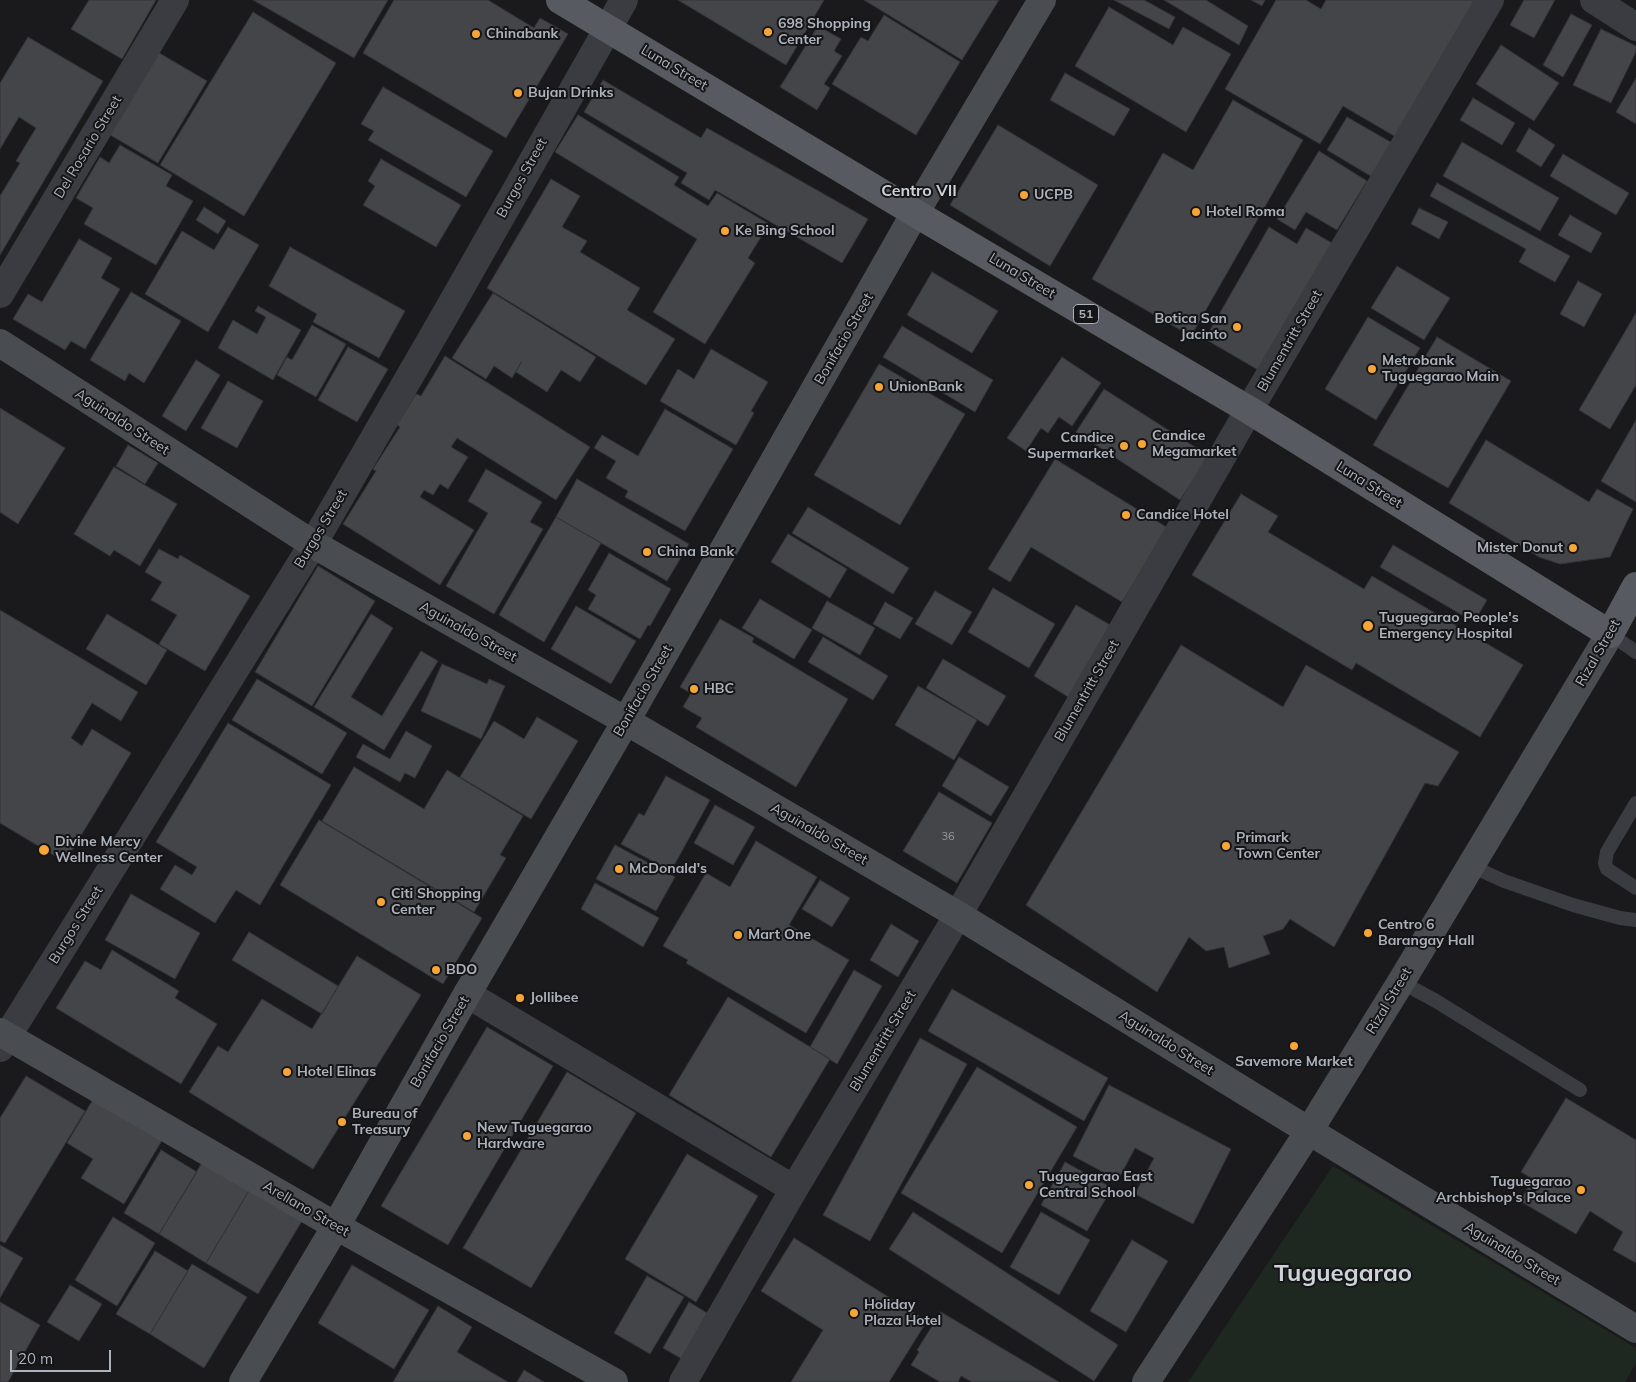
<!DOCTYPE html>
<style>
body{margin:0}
#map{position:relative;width:1636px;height:1382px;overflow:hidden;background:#1a1a1c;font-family:Mulish,sans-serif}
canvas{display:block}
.scale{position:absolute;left:10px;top:1350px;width:101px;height:22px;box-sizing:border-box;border:2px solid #acb2bc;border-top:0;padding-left:6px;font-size:15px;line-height:18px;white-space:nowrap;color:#acb2bc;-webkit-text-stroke:4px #151517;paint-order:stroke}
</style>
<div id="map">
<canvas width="1636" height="1382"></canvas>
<div class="scale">20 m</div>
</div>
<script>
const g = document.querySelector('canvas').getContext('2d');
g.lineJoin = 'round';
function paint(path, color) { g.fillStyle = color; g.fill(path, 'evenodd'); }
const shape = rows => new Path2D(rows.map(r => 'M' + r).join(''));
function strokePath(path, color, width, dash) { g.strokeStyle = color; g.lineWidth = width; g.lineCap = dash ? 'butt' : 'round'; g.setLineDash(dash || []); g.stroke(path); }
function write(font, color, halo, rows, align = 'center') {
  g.font = font + ' Mulish,sans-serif'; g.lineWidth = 4; g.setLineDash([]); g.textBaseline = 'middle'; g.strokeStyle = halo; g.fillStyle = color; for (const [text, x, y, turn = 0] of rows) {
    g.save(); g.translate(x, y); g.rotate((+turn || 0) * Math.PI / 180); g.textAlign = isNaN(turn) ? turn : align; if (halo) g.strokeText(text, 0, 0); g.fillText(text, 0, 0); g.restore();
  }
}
paint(shape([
 [1333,1166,1636,1348,1636,1363,1625,1382,1188,1382]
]), '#1f2820');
const building = shape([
 [89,0,156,0,122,59,71,29,89,0],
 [253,0,388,0,354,58,253,0],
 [394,0,488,0,534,28,540,18,568,34,506,138,363,53,394,0],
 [678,0,824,0,786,65,678,0],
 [864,0,999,0,962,60,864,0],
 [1114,0,1144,0,1175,17,1169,29,1114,0],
 [1164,0,1206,0,1248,26,1239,45,1164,0],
 [1251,0,1265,0,1262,6,1251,0],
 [1276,0,1306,0,1321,9,1326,0,1476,0,1396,137,1343,106,1320,144,1225,89,1276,0],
 [1524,0,1555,0,1534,38,1510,25,1524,0],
 [1109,7,1173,45,1183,27,1231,54,1186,132,1075,66,1109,7],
 [253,12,336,63,244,216,160,165,253,12],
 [1571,14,1592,25,1563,77,1543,65,1571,14],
 [884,15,960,62,916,135,832,84,861,37,868,41,884,15],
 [818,26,841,39,834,51,842,56,824,84,830,88,817,110,780,87,818,26],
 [1601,29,1636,46,1636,52,1611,103,1573,85,1601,29],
 [28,37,103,81,0,255,0,196,20,163,16,161,36,128,19,117,0,149,0,83,28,37],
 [1501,45,1559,83,1534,121,1476,84,1501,45],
 [154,50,207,81,158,163,105,132,154,50],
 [1065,73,1130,109,1114,136,1050,100,1065,73],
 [1636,78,1636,124,1616,112,1636,78],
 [603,80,701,138,707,128,868,219,842,263,715,190,709,200,681,183,687,173,584,112,603,80],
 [383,87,493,151,466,197,368,140,374,131,361,124,383,87],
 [1473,98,1515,123,1502,145,1460,120,1473,98],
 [1233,100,1303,140,1191,336,1092,279,1163,153,1193,170,1233,100],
 [578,115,679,177,674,185,708,206,717,193,769,224,748,258,755,263,705,344,653,312,697,239,555,152,578,115],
 [1347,117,1394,144,1374,178,1327,150,1347,117],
 [998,125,1098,185,1050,266,950,205,998,125],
 [1529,128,1555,145,1541,167,1516,151,1529,128],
 [1462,142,1559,198,1540,231,1443,176,1462,142],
 [120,145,172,175,166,186,193,201,156,265,84,224,93,208,76,198,100,157,109,163,120,145],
 [1319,151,1367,181,1337,230,1306,212,1295,230,1277,219,1319,151],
 [1563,154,1629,193,1616,215,1550,176,1563,154],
 [381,159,461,205,436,247,363,205,375,186,368,181,381,159],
 [551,179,580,196,562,227,587,241,580,252,640,288,627,310,675,339,646,385,487,288,551,179],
 [1437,183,1570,256,1555,282,1519,262,1526,249,1430,196,1437,183],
 [204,207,226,221,218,234,196,220,204,207],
 [1419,208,1448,222,1439,239,1411,224,1419,208],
 [1570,215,1602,233,1591,253,1558,235,1570,215],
 [228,227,259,245,208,332,145,294,182,231,214,250,228,227],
 [1269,227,1297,244,1306,228,1332,243,1260,371,1205,339,1269,227],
 [79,239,112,258,101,278,120,289,85,349,71,341,65,350,13,319,28,294,42,302,79,239],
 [290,247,405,311,379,358,313,322,317,314,269,286,290,247],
 [1397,266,1450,298,1424,340,1371,308,1397,266],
 [932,272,998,311,972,353,907,315,932,272],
 [1578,281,1602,294,1584,327,1560,314,1578,281],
 [131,292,181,321,144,383,129,373,125,381,90,360,131,292],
 [493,293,596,357,580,382,561,370,547,392,516,372,522,361,512,378,494,366,486,379,452,358,493,293],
 [258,306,301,330,273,380,218,348,233,320,257,334,266,317,255,311,258,306],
 [1636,313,1636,385,1610,429,1579,410,1636,313],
 [1368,317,1420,348,1376,420,1325,389,1368,317],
 [312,325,346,344,316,397,277,375,287,357,292,360,312,325],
 [902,326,993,380,975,412,883,357,902,326],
 [1437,337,1511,381,1448,488,1373,445,1437,337],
 [348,347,388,369,357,422,318,400,348,347],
 [711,349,768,382,751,411,754,413,736,445,660,401,678,369,694,379,711,349],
 [445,356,590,447,556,500,457,438,451,447,468,457,448,489,440,484,433,495,424,490,420,497,474,530,440,585,343,524,376,471,373,469,400,427,397,425,416,394,421,396,445,356],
 [1062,357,1101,383,1072,426,1059,417,1048,433,1041,428,1026,451,1007,438,1062,357],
 [196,360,220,375,186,431,162,416,196,360],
 [879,364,965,414,900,525,814,475,879,364],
 [228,381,263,401,237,448,201,428,228,381],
 [1104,389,1209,456,1180,500,1076,432,1104,389],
 [0,408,65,448,18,524,0,512,0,408],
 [665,409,733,449,685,531,625,497,628,491,606,478,616,461,594,448,602,435,638,456,665,409],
 [1636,420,1636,502,1601,481,1636,420],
 [1486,440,1589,502,1597,489,1633,509,1610,557,1560,564,1539,557,1449,503,1486,440],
 [128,445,158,463,145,484,116,466,128,445],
 [1055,459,1168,528,1122,602,1031,547,1010,582,988,569,1055,459],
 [114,467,177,504,140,566,114,550,110,556,74,534,114,467],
 [486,469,542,502,530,522,543,529,494,614,446,586,488,513,468,501,486,469],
 [577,479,689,544,667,581,556,517,577,479],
 [1241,494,1278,516,1268,532,1364,589,1372,576,1523,665,1480,737,1356,663,1352,670,1192,575,1241,494],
 [808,507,909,568,893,594,792,533,808,507],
 [556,517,601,543,544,642,499,615,556,517],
 [788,534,847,569,830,598,771,562,788,534],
 [1393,545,1487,600,1474,622,1380,567,1393,545],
 [159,549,178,559,180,555,250,596,205,671,159,644,177,615,151,600,162,582,145,572,159,549],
 [609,553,671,589,650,626,648,625,640,639,588,609,596,595,588,590,609,553],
 [318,566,375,601,312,706,255,672,318,566],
 [993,588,1055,624,1029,668,968,632,993,588],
 [935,591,972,612,952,645,915,624,935,591],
 [760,599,812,630,794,659,742,628,760,599],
 [827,601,875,628,860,655,812,628,827,601],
 [885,602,913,618,900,639,873,624,885,602],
 [1076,605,1112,626,1070,698,1034,676,1076,605],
 [576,606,636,641,611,684,551,649,576,606],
 [0,610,138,692,121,721,92,703,71,738,82,746,92,729,131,753,65,862,0,823,0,610],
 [107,614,167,650,146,685,86,649,107,614],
 [371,614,393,628,351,697,382,716,421,651,438,661,384,750,314,707,371,614],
 [720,619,754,638,752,642,848,699,796,787,696,727,702,718,683,707,691,693,680,687,720,619],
 [823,637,888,676,873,700,808,662,823,637],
 [1181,645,1283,707,1306,665,1459,752,1438,786,1425,783,1334,947,1290,919,1283,929,1263,936,1270,954,1229,968,1224,947,1206,951,1189,937,1157,992,1026,905,1181,645],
 [943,659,1006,696,988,726,926,688,943,659],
 [442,664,487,684,489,679,505,686,481,739,421,711,442,664],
 [257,679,347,733,322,774,232,720,257,679],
 [918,686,977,720,954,760,895,725,918,686],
 [537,717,578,741,531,819,460,777,494,721,524,739,537,717],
 [228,723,331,785,260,905,236,890,215,923,160,889,175,865,192,875,197,867,156,842,228,723],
 [406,731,432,746,415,778,405,773,400,782,356,757,363,744,390,759,406,731],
 [959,757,1009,787,991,816,942,786,959,757],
 [354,767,424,809,447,770,523,816,500,855,506,858,474,912,322,821,354,767],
 [666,776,710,800,671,871,621,844,639,813,644,816,666,776],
 [939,792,992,823,957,883,903,851,939,792],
 [715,805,755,827,733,865,694,843,715,805],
 [319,820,482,918,443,984,280,885,319,820],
 [756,841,817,877,789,925,849,960,806,1033,686,963,688,960,663,946,706,873,730,887,756,841],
 [615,845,675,877,656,911,596,879,615,845],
 [820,880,850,898,832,927,802,909,820,880],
 [595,883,659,918,643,947,581,909,595,883],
 [131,894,200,933,175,979,105,940,131,894],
 [891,924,919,941,898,977,870,960,891,924],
 [249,932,338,986,322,1014,232,960,249,932],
 [112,950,179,991,175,998,217,1024,181,1084,56,1008,85,961,101,970,112,950],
 [357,956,421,995,313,1169,189,1092,218,1046,228,1052,262,999,312,1029,357,956],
 [854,970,882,986,837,1064,810,1047,854,970],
 [952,989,1108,1078,1084,1121,928,1031,952,989],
 [728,997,830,1059,771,1157,669,1095,728,997],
 [487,1027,553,1066,448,1245,381,1206,487,1027],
 [920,1038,967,1064,870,1241,823,1215,920,1038],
 [977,1067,1077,1127,1002,1253,901,1193,977,1067],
 [567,1072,636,1113,531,1288,463,1248,567,1072],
 [26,1076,85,1111,5,1243,0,1241,0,1118,26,1076],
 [1109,1085,1231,1149,1193,1224,1135,1194,1154,1158,1135,1148,1118,1180,1073,1156,1109,1085],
 [95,1096,164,1137,124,1204,81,1178,93,1159,67,1143,95,1096],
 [1566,1098,1636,1140,1636,1263,1613,1250,1623,1232,1590,1211,1576,1234,1520,1201,1533,1179,1521,1172,1566,1098],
 [161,1150,197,1172,159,1234,124,1213,161,1150],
 [687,1154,758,1196,696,1302,625,1259,687,1154],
 [203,1161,250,1189,206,1263,159,1234,203,1161],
 [1065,1162,1112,1188,1087,1231,1041,1205,1065,1162],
 [250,1189,302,1221,258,1294,206,1263,250,1189],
 [913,1212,1118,1345,1094,1381,889,1249,913,1212],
 [1041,1212,1090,1240,1059,1295,1010,1267,1041,1212],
 [113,1217,155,1243,117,1306,75,1280,113,1217],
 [794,1238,927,1321,889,1382,791,1382,823,1330,761,1291,794,1238],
 [1132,1240,1168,1261,1126,1332,1090,1311,1132,1240],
 [0,1245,23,1258,0,1298,0,1245],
 [155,1251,188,1271,150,1334,116,1314,155,1251],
 [192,1264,247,1297,204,1368,150,1334,192,1264],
 [352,1265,429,1310,394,1369,318,1323,352,1265],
 [647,1276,684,1297,650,1354,614,1333,647,1276],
 [70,1285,102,1304,79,1341,47,1322,70,1285],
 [0,1302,40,1325,8,1382,0,1382,0,1302],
 [689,1302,707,1313,682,1359,663,1348,689,1302],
 [438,1306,472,1327,457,1352,508,1382,393,1382,438,1306],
 [941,1312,1059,1382,972,1382,961,1376,958,1382,940,1382,911,1365,919,1352,917,1350,941,1312],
 [524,1370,544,1382,517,1382,524,1370]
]);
paint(building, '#444549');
strokePath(building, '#343438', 1);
strokePath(shape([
 [1610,634,1636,652],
 [1636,803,1607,852,1605,863,1607,869,1636,888],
 [1471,866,1504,881,1573,905,1620,918,1636,920],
 [1401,982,1436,1001,1580,1090]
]), '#3b3c41', 14);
strokePath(shape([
 [1594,0,1636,27],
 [0,294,175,0],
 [467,994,794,1189],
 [0,1048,313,544,448,310,624,0],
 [683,1382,794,1189,958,915,1249,410,1490,0]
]), '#3b3c41', 28);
strokePath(shape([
 [0,343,313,544,626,721,958,915,1309,1131,1636,1329],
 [0,1032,336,1226,614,1382],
 [243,1382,336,1226,467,994,626,721,915,213,1042,0],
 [1146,1382,1309,1131,1401,982,1610,634]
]), '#494c51', 28);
strokePath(shape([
 [560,0,915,213,1249,410,1610,634,1636,586]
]), '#575a60', 28);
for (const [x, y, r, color] of [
 [768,32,5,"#f7a537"],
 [476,34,5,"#f7a537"],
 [518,93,5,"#f7a537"],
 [1024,195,5,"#f7a537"],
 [1196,212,5,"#f7a537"],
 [725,231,5,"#f7a537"],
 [1237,327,5,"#f7a537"],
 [1372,369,5,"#f7a537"],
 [879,387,5,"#f7a537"],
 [1142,444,5,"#f7a537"],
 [1124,446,5,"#f7a537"],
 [1126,515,5,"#f7a537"],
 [1573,548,5,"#f7a537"],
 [647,552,5,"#f7a537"],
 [1368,626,6,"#f7a537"],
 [694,689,5,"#f7a537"],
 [1226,846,5,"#f7a537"],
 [44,850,6,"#f7a537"],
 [619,869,5,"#f7a537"],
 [381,902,5,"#f7a537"],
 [1368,933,5,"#f7a537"],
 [738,935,5,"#f7a537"],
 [436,970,5,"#f7a537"],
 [520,998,5,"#f7a537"],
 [1294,1046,5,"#f7a537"],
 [287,1072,5,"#f7a537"],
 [342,1122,5,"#f7a537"],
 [467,1136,5,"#f7a537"],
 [1029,1185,5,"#f7a537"],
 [1581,1190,5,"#f7a537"],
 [854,1313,5,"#f7a537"]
]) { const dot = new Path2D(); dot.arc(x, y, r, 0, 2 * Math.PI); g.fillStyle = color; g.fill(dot); strokePath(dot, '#151517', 2); }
write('11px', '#92979f', null, [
 ["36",948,837]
]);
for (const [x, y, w] of [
 [1086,314,25]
]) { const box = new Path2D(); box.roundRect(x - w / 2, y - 9.5, w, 19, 4); g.fillStyle = '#151517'; g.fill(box); strokePath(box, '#acb2bc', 1); }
write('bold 12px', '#acb2bc', null, [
 ["51",1086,314]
]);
write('bold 14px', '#acb2bc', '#151517', [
 ["698 Shopping",778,24],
 ["Center",778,40],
 ["Chinabank",486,34],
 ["Bujan Drinks",528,93],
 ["UCPB",1034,195],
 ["Hotel Roma",1206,212],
 ["Ke Bing School",735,231],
 ["Botica San",1227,319,"right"],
 ["Jacinto",1227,335,"right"],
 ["Metrobank",1382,361],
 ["Tuguegarao Main",1382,377],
 ["UnionBank",889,387],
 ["Candice",1152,436],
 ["Megamarket",1152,452],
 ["Candice",1114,438,"right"],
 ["Supermarket",1114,454,"right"],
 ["Candice Hotel",1136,515],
 ["Mister Donut",1563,548,"right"],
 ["China Bank",657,552],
 ["Tuguegarao People's",1379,618],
 ["Emergency Hospital",1379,634],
 ["HBC",704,689],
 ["Primark",1236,838],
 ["Town Center",1236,854],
 ["Divine Mercy",55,842],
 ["Wellness Center",55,858],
 ["McDonald's",629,869],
 ["Citi Shopping",391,894],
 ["Center",391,910],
 ["Centro 6",1378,925],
 ["Barangay Hall",1378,941],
 ["Mart One",748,935],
 ["BDO",446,970],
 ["Jollibee",530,998],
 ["Savemore Market",1294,1062,"center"],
 ["Hotel Elinas",297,1072],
 ["Bureau of",352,1114],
 ["Treasury",352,1130],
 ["New Tuguegarao",477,1128],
 ["Hardware",477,1144],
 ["Tuguegarao East",1039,1177],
 ["Central School",1039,1193],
 ["Tuguegarao",1571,1182,"right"],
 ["Archbishop's Palace",1571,1198,"right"],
 ["Holiday",864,1305],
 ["Plaza Hotel",864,1321]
], 'left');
write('14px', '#acb2bc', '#151517', [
 ["Luna Street",674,68,31],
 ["Del Rosario Street",88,147,-59],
 ["Burgos Street",522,178,-61],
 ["Luna Street",1022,276,31],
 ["Bonifacio Street",844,339,-60],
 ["Blumentritt Street",1290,341,-60],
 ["Aguinaldo Street",122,422,33],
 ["Luna Street",1369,485,32],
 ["Burgos Street",321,529,-59],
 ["Aguinaldo Street",468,632,29],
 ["Rizal Street",1598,653,-60],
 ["Bonifacio Street",643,691,-60],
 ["Blumentritt Street",1087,691,-60],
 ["Aguinaldo Street",819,834,30],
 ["Burgos Street",76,925,-58],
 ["Rizal Street",1389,1001,-59],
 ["Blumentritt Street",883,1041,-59],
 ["Bonifacio Street",440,1042,-60],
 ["Aguinaldo Street",1166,1043,32],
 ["Arellano Street",306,1209,30],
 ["Aguinaldo Street",1512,1254,31]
]);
write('bold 16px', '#cdd1d8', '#151517', [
 ["Centro VII",919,191]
]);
write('bold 24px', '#cdd1d8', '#151517', [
 ["Tuguegarao",1343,1274]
]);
</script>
